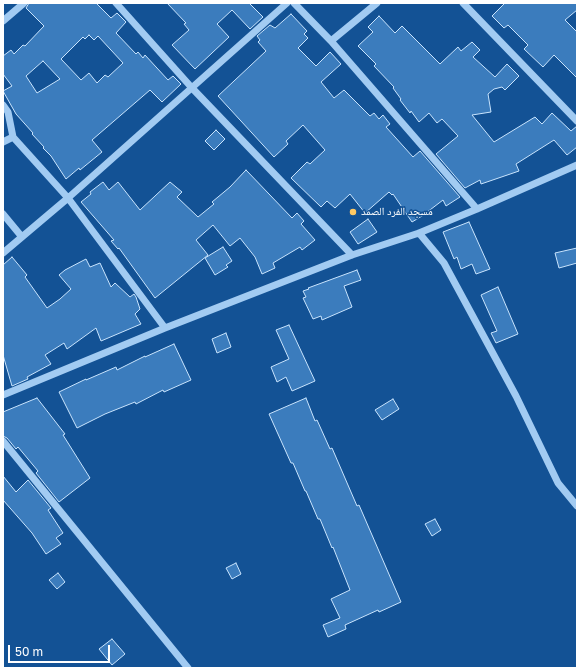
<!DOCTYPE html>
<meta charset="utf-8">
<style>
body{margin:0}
#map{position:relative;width:580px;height:671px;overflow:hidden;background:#135295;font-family:"Golos Text",sans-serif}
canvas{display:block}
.frame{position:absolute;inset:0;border:4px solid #fff;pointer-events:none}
.scale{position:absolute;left:8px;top:645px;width:102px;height:18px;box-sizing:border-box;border:2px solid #fff;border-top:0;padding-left:5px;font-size:12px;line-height:14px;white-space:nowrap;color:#fff;-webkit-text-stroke:3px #135295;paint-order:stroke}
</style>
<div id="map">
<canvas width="580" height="671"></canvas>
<div class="frame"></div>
<div class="scale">50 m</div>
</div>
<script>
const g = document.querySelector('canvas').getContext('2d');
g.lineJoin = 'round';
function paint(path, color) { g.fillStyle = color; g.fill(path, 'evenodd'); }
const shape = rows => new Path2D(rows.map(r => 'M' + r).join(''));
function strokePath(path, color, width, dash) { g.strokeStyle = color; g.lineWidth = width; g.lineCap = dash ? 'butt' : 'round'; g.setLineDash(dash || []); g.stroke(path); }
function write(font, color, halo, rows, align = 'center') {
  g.font = font + ' "Golos Text","Noto Naskh Arabic",sans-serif'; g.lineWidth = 3; g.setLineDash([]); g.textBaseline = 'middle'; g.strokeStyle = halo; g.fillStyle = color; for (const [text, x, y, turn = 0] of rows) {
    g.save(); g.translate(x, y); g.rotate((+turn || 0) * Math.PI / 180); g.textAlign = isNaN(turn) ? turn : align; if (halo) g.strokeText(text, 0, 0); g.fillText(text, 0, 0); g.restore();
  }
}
const building = shape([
 [29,3,96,3,111,18,117,13,126,22,116,33,136,54,138,52,143,58,145,55,168,80,173,76,181,84,162,102,150,90,92,140,102,152,80,170,79,168,66,179,51,156,43,148,44,147,32,134,33,133,16,114,3,91,12,86,3,74,3,56,11,50,14,54,23,45,25,46,44,26,26,8,29,3],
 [89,35,94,40,98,36,123,63,108,77,105,75,97,83,89,73,81,80,61,59,83,37,85,39,89,35],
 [43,61,60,79,37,93,26,76,43,61],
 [167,3,249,3,263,17,250,29,232,10,217,24,229,37,195,69,172,45,189,30,184,24,186,23,167,3],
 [505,3,577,3,577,10,565,20,577,32,577,78,554,55,543,67,524,49,528,45,508,25,504,28,492,16,505,3],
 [291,14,307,31,304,34,308,38,298,48,316,66,330,52,341,64,321,82,334,98,344,90,370,116,374,113,379,119,383,115,390,124,386,127,413,157,420,151,460,197,446,206,443,200,422,216,412,222,393,194,392,195,389,192,365,213,350,194,335,208,327,201,321,207,291,178,307,162,310,164,325,150,303,125,286,141,288,144,274,157,218,96,266,51,258,42,260,40,257,36,270,25,275,28,291,14],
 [379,16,395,33,402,26,440,64,458,47,461,51,472,42,480,50,473,57,495,77,507,64,519,76,505,90,502,87,494,89,488,94,491,112,472,115,494,142,535,117,542,124,552,113,571,131,577,126,577,147,567,155,554,140,516,164,519,171,481,184,480,180,465,188,436,154,458,136,442,119,437,123,429,113,419,122,411,111,410,113,400,100,401,99,393,88,394,87,374,66,376,64,358,46,373,32,368,27,379,16],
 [216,130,225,139,214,150,205,141,216,130],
 [246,170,292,218,297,213,304,221,301,224,315,240,302,250,300,247,273,263,275,268,262,274,255,257,240,238,230,246,213,225,196,240,208,255,155,298,119,248,118,249,111,241,114,240,81,202,91,194,90,192,103,182,109,190,118,182,140,210,170,182,182,192,177,197,198,217,214,204,212,202,230,187,246,170],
 [368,219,377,232,358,244,350,232,368,219],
 [469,222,490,269,476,274,472,264,461,269,457,257,454,259,443,232,469,222],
 [223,247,232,261,226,265,228,267,215,275,205,258,223,247],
 [577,248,577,263,559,268,555,253,577,248],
 [12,257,27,275,25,277,47,308,60,299,71,289,59,275,65,270,86,259,90,267,100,263,111,287,115,283,130,297,134,294,136,297,140,309,135,314,141,324,101,341,96,328,67,349,64,343,45,355,51,364,27,377,28,379,12,386,3,355,3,265,12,257],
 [357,270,361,280,344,286,352,307,322,320,321,316,313,319,303,298,306,297,303,291,309,289,308,288,357,270],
 [498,287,518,334,496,343,491,333,497,331,481,295,498,287],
 [289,325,315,381,292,391,286,377,277,382,271,367,289,359,276,330,289,325],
 [226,333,231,347,217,353,212,339,226,333],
 [174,344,191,380,164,392,163,390,136,404,135,402,105,414,77,428,59,392,86,379,86,380,116,367,117,370,145,356,145,357,174,344],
 [37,398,65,434,63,435,90,478,59,502,36,473,38,471,18,447,16,449,7,438,3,436,3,412,37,398],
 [306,398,315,421,317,420,330,449,332,448,357,506,359,505,401,602,379,612,378,610,345,625,346,629,328,637,323,625,340,618,331,599,350,590,333,547,332,548,320,519,318,519,306,491,305,491,293,463,291,463,269,414,306,398],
 [393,399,399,409,382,420,375,410,393,399],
 [3,476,16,492,28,480,51,508,48,510,63,533,56,538,61,544,46,554,32,533,3,500,3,476],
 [435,519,441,530,432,536,425,524,435,519],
 [236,563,241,574,232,579,226,568,236,563],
 [58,573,65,582,57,589,49,580,58,573],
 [112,639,125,654,112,665,99,649,112,639]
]);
paint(building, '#3b7cbd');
strokePath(building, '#c9e4fd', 1);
strokePath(shape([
 [116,3,192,88,352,255],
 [294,3,331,41,477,209],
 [463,3,577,121],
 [3,21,24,3],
 [331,41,377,3],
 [3,105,8,112,13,137,68,198,165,328],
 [3,142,13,137],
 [3,214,22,237],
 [419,233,444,263,516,396,558,483,577,506],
 [3,253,68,198,287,3],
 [3,395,165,328,352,255,419,233,477,209,577,165],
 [3,441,188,668]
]), '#a2cbf2', 7);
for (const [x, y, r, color] of [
 [353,212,4,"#ffc963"]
]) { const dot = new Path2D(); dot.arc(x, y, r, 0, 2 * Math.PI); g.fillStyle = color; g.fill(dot); strokePath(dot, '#135295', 1.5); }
write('11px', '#fff', '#135295', [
 ["مسجد الفرد الصمد",361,212]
], 'left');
</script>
